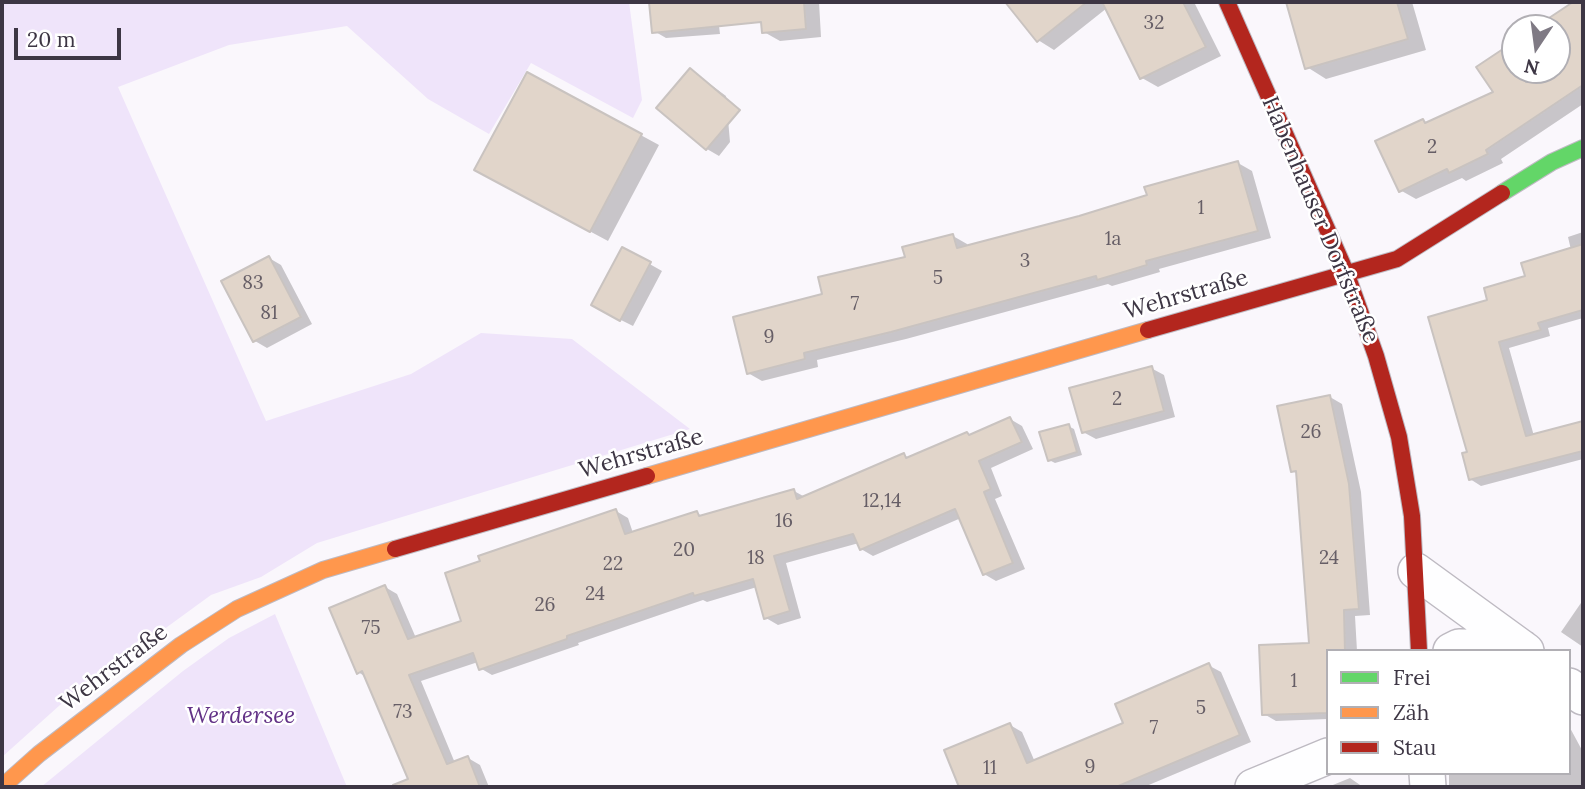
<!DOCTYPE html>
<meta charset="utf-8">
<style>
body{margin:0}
#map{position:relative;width:1585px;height:789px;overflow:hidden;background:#faf7fc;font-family:Lora,serif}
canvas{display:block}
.frame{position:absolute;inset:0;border:4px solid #3d3644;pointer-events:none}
.legend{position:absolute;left:1326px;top:649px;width:245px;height:126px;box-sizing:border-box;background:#fff;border:2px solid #b1afb4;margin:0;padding:9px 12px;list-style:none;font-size:21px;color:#3d3644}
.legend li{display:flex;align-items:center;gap:14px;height:35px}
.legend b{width:35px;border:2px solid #b1afb4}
.north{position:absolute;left:1501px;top:14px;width:70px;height:70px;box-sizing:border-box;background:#fff;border:2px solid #b1afb4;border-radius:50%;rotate:193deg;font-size:19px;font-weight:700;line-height:28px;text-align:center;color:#3d3644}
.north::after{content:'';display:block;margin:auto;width:24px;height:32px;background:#7f7a84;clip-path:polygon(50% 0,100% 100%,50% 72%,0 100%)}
.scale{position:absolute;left:14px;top:28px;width:107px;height:32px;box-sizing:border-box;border:4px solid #3d3644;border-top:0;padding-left:9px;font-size:21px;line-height:24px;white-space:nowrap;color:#3d3644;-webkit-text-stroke:5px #fff;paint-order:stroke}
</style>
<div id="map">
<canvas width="1585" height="789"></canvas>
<div class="frame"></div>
<ul class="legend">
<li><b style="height:9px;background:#63d668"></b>Frei</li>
<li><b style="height:9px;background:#ff974d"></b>Zäh</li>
<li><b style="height:9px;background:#b3261e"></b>Stau</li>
</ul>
<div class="north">N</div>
<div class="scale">20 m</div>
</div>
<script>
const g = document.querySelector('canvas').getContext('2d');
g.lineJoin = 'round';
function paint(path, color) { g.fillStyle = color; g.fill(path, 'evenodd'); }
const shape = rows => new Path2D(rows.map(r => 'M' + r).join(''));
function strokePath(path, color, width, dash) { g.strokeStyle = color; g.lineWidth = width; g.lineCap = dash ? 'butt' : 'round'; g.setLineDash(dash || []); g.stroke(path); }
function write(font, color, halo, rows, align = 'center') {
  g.font = font + ' Lora,serif'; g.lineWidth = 5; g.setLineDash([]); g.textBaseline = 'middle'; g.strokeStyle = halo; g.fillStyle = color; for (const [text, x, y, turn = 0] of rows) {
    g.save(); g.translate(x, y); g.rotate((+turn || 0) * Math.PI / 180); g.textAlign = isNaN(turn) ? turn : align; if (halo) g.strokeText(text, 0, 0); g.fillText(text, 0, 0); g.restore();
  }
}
paint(shape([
 [2,2,629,2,642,100,633,118,531,63,489,134,428,99,347,26,229,45,118,87,266,421,411,374,481,333,572,339,690,429,317,543,261,577,211,595,60,705,2,757],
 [275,614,347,787,41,787,183,671,229,638]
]), '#efe4fa');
paint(shape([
 [651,2,716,2,720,34,666,38,654,31],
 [761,2,819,2,821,37,780,41,764,32],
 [1007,2,1194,2,1221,56,1158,87,1142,78,1107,8,1054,50,1038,40],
 [1288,2,1412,2,1426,50,1326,79,1307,67],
 [1576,2,1583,3,1583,104,1501,159,1503,163,1466,181,1462,178,1416,199,1400,190,1423,120,1429,124,1496,93,1515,43,1515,70,1557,70,1557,28,1537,28],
 [691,70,726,96,730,142,719,156,707,149,659,108],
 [528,74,659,145,608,241,494,180],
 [1238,163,1252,171,1271,238,1159,269,1160,272,1112,286,1108,284,906,339,817,360,818,367,762,381,748,373,824,296,953,236,967,244,968,247,1079,218,1149,196],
 [1583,232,1583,318,1548,328,1550,336,1509,348,1534,436,1583,423,1583,459,1481,486,1470,479,1469,453,1489,302,1571,250,1568,237],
 [623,249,662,271,633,326,605,312],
 [269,258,281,265,312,324,267,348,255,341],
 [1151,368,1164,375,1175,417,1096,439,1083,432],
 [1330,397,1342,404,1361,492,1370,615,1355,616,1357,651,1328,651,1328,719,1276,721,1264,714,1311,645,1298,474,1292,471],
 [1010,419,1022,426,1033,449,991,468,1002,496,995,499,1025,569,996,581,984,574,961,518,873,556,861,549,859,543,786,563,801,618,778,625,766,618,757,587,707,602,703,600,578,643,579,645,492,675,480,668,478,662,421,681,455,763,468,758,480,765,489,787,411,787,408,781,410,780,366,677,358,672,385,587,397,594,416,638,464,623,616,511,628,518,633,533,697,513,703,517,794,491,805,497,904,455,909,458,971,436],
 [1068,426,1074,429,1082,455,1055,463,1049,460],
 [1583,600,1583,647,1561,632],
 [1208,665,1221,672,1251,742,1144,787,953,787,960,784,1010,725,1022,732,1035,762,1125,724],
 [1569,726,1583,752,1583,784,1576,787,1449,787,1449,773,1569,773],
 [1350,778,1363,787,1328,787]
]), '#0003');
const building = shape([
 [649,2,804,2,806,29,762,33,761,22,652,33,649,2],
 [1005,2,1087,2,1037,42,1005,2],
 [1102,2,1183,2,1206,47,1140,79,1102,2],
 [1286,2,1397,2,1408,39,1305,69,1286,2],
 [1573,2,1583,2,1583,85,1486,150,1488,154,1449,173,1447,169,1399,192,1375,141,1423,119,1425,123,1493,92,1476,67,1515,41,1515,70,1557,70,1557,28,1534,28,1573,2],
 [690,68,740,110,706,150,656,108,690,68],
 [527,72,642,134,590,232,474,170,527,72],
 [1238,161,1258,231,1146,261,1147,265,1097,280,1096,276,891,332,804,353,805,359,747,374,733,317,822,294,818,277,905,257,902,247,953,234,957,248,1079,216,1147,195,1144,187,1238,161],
 [1583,244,1583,310,1538,323,1541,330,1499,342,1526,436,1583,421,1583,451,1469,480,1462,453,1467,452,1428,317,1487,300,1484,288,1525,276,1521,263,1583,244],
 [622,247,651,262,620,321,591,305,622,247],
 [269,256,301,317,253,342,221,281,269,256],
 [1152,366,1164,411,1082,433,1069,388,1152,366],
 [1330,395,1349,484,1359,609,1344,610,1345,651,1328,651,1328,713,1262,715,1259,645,1309,643,1296,471,1291,472,1277,406,1330,395],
 [1010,417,1022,442,979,461,991,489,984,492,1013,563,983,575,955,509,860,550,853,534,774,556,790,611,764,619,753,579,694,596,693,593,567,636,567,639,479,670,473,653,409,675,447,764,468,756,480,787,393,787,393,785,408,779,362,671,357,674,329,608,385,585,408,639,461,621,445,573,480,561,478,556,616,509,625,534,697,511,699,516,794,489,797,499,904,453,906,458,967,432,969,435,1010,417],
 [1069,424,1077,452,1048,461,1039,432,1069,424],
 [1209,663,1240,735,1116,787,959,787,944,750,1010,723,1027,763,1123,723,1115,704,1209,663]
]);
paint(building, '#e1d5ca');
strokePath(building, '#c9c3c0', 2);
const street = shape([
 [1416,571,1526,651],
 [1451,651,1459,647,1522,648],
 [1569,686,1583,697],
 [1427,773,1428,787],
 [1253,787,1328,756]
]);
const fast = shape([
 [1502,193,1552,162,1583,148]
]);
const slow = shape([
 [647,476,1148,330],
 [2,787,39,754,181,645,237,609,323,570,395,549]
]);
const jam = shape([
 [1227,2,1346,272,1376,356,1399,437,1412,516,1419,651],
 [1148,330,1397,259,1502,193],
 [395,549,647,476]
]);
strokePath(street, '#bebac2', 38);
strokePath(fast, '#bebac2', 18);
strokePath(slow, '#bebac2', 18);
strokePath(jam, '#bebac2', 18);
strokePath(street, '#fefeff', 35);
strokePath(fast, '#63d668', 16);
strokePath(slow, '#ff974d', 16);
strokePath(jam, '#b3261e', 16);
write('19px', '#665e66', null, [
 ["32",1154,24],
 ["2",1432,148],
 ["1",1201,209],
 ["1a",1113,240],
 ["3",1025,262],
 ["5",938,279],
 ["83",253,284],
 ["7",855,305],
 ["81",269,314],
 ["9",769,338],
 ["2",1117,400],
 ["26",1311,433],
 ["12,14",882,502],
 ["16",784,522],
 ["20",684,551],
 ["18",756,559],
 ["24",1329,559],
 ["22",613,565],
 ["24",595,595],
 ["26",545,606],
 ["75",371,629],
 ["1",1294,682],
 ["5",1201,709],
 ["73",403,713],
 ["7",1154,729],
 ["9",1090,768],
 ["11",990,769]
]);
write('23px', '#3d3644', '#fff', [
 ["Habenhauser Dorfstraße",1320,220,67],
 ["Wehrstraße",1186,295,-16],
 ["Wehrstraße",641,454,-16],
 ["Wehrstraße",114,668,-37]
]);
write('italic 23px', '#623186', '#fff', [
 ["Werdersee",241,716]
]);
</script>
